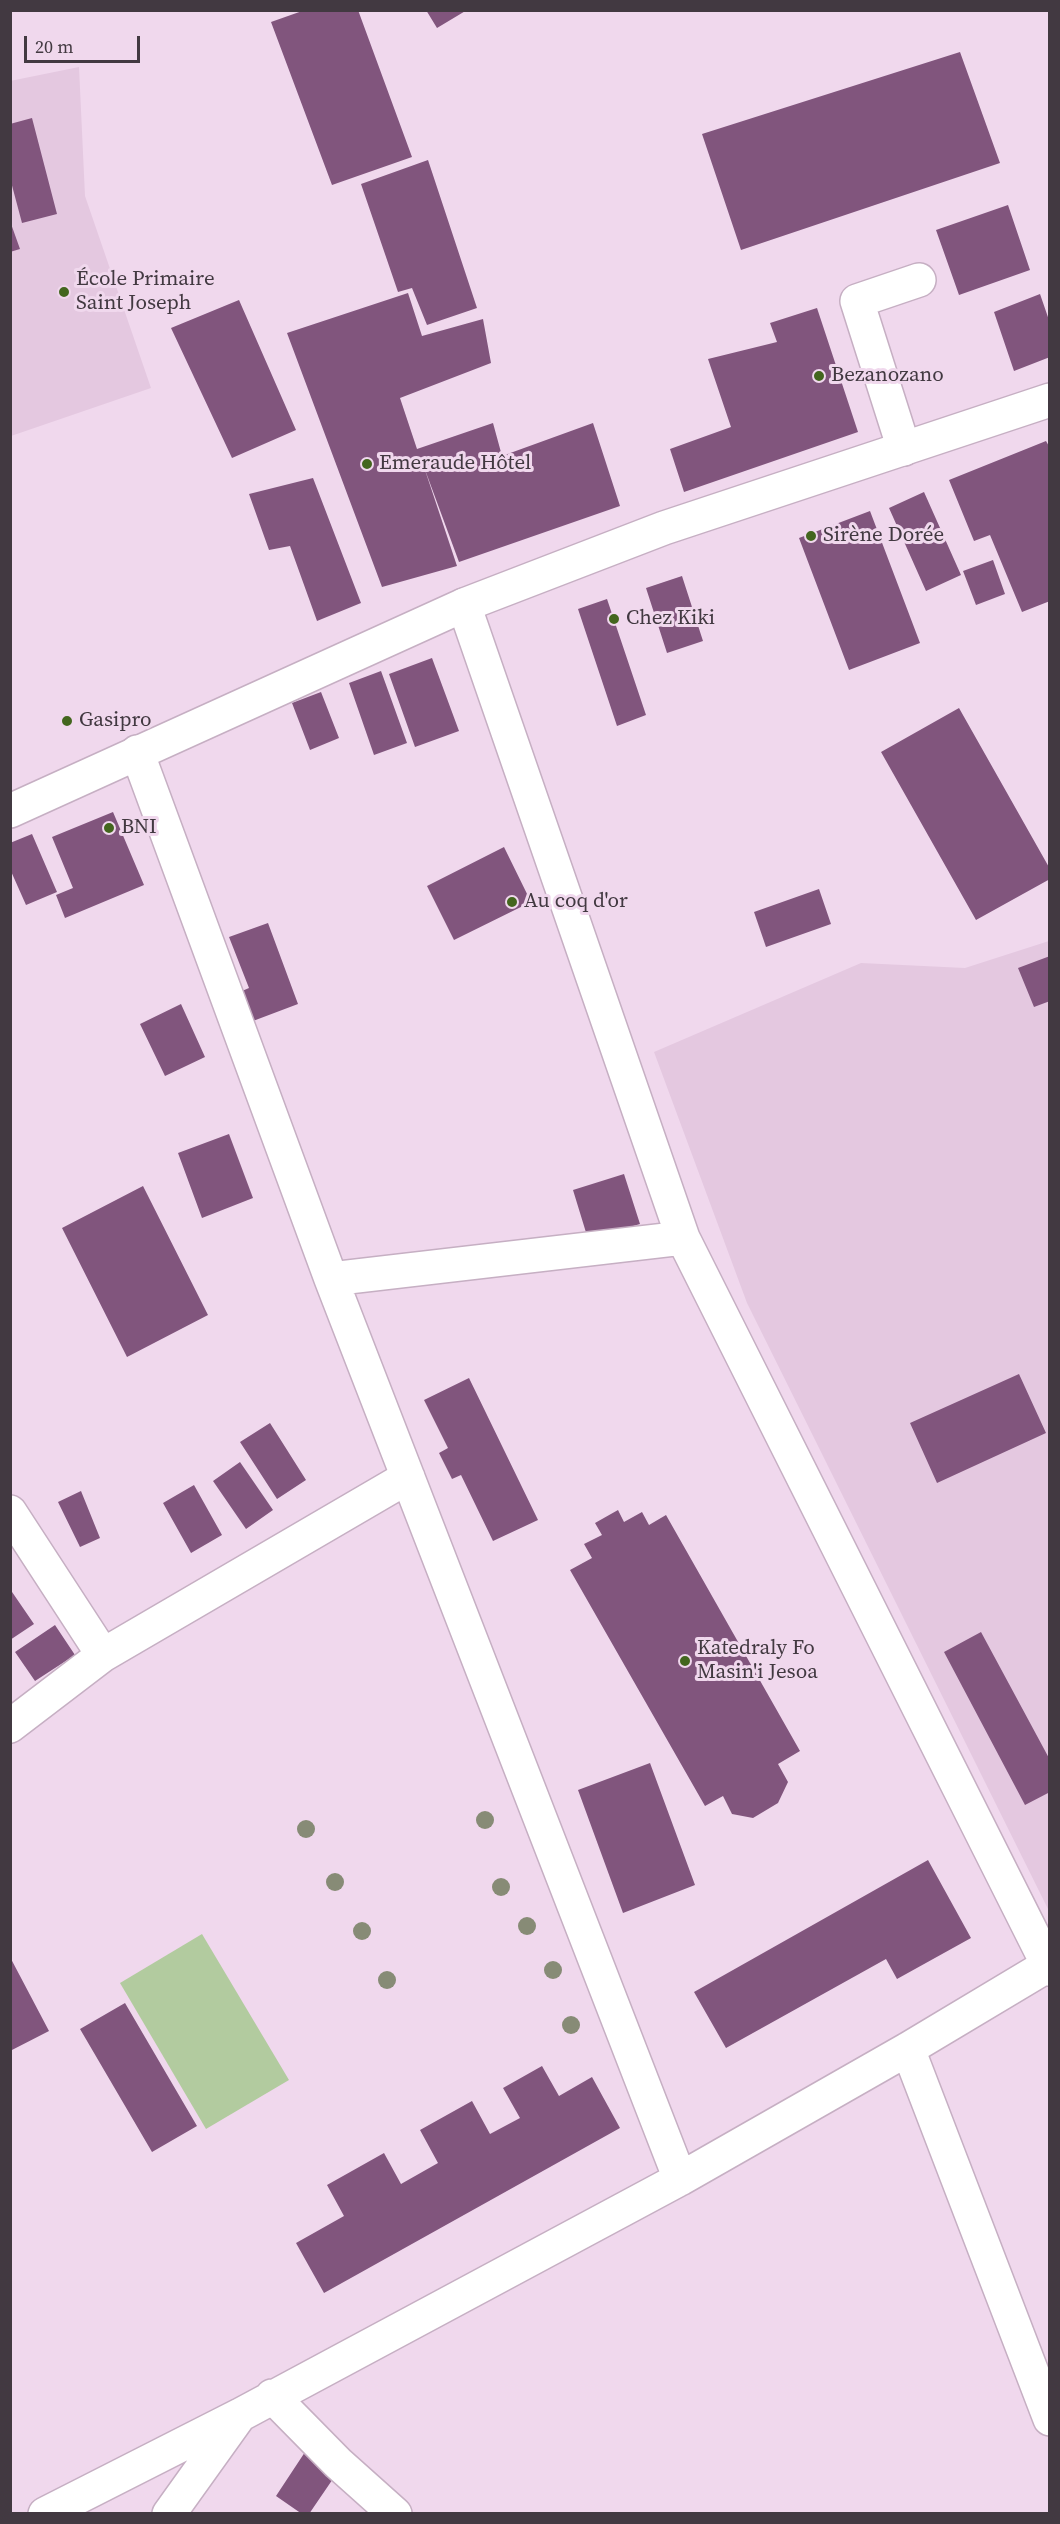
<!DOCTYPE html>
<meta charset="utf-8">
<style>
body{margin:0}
#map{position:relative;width:1060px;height:2524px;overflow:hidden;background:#f0d8ed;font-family:"Source Serif 4",serif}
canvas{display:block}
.frame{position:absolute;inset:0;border:12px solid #423941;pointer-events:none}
.scale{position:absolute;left:24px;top:36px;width:116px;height:27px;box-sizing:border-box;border:3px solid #423941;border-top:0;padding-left:8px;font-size:18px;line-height:21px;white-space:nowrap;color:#423941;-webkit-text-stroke:4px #f0d8ed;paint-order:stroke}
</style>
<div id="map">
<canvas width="1060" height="2524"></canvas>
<div class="frame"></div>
<div class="scale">20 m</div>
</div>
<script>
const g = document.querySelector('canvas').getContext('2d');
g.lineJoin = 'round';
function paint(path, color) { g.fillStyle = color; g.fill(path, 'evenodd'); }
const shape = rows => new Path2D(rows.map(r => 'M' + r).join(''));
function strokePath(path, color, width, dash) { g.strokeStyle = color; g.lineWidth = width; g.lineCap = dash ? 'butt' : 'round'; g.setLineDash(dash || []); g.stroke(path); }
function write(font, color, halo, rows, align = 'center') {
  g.font = font + ' "Source Serif 4",serif'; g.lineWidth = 6; g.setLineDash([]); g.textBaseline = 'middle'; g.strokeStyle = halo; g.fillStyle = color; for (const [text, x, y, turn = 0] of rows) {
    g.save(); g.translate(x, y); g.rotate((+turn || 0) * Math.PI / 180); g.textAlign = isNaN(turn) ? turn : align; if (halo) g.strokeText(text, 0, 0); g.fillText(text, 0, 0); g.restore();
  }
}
paint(shape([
 [79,67,85,196,151,388,11,436,10,81],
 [1049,941,1049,1911,747,1303,654,1052,861,963,965,968]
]), '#e4c8e0');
paint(shape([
 [202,1934,289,2080,206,2129,120,1983]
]), '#b2cb9f');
paint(shape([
 [305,10,358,10,412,157,332,185,271,22],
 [426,10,467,10,437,28],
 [960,52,1000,163,741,250,702,134],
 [32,118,57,214,22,223,10,178,10,124],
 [428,160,477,308,427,325,412,288,398,292,361,184],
 [1008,205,1030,270,959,295,936,230],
 [10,221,20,249,10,252],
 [408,293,422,336,483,319,491,363,400,398,417,449,493,423,502,456,593,423,620,506,459,562,424,467,457,566,382,587,287,333],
 [1040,294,1050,323,1050,357,1014,371,994,312],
 [239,300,296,430,232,458,171,328],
 [817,308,858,432,684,492,670,449,731,427,708,359,777,342,770,323],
 [1046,441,1050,448,1050,601,1022,612,990,535,974,541,949,480],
 [313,478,361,603,317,621,290,546,269,550,249,494],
 [924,492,961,575,926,591,889,508],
 [870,511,920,643,849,670,799,538],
 [993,560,1005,594,976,605,963,571],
 [682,576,703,641,667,653,646,588],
 [607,599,646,715,617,726,578,609],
 [432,658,459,731,415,747,389,674],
 [381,671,407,743,374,755,349,683],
 [321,692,339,738,310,750,292,703],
 [959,708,1050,869,1050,879,976,920,881,752],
 [113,812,144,885,65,918,56,895,73,888,52,837],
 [32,834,57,892,26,905,10,869,10,843],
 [504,847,531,902,454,940,427,886],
 [819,889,831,924,766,947,754,912],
 [268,923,298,1004,253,1021,242,991,249,988,229,937],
 [1050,956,1050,1001,1034,1007,1018,968],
 [181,1004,205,1057,165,1076,140,1024],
 [229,1134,253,1198,202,1218,178,1153],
 [624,1174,640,1224,588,1239,573,1190],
 [143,1186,208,1315,127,1357,62,1228],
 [1019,1374,1046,1433,937,1483,910,1423],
 [469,1378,538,1520,493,1541,461,1475,452,1479,439,1453,448,1448,424,1400],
 [270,1423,306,1480,277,1499,240,1442],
 [240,1462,273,1510,246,1529,213,1481],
 [194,1485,222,1535,191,1553,163,1503],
 [81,1491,100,1538,80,1547,58,1502],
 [618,1510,624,1522,642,1512,649,1525,666,1515,800,1751,778,1764,788,1782,778,1803,753,1818,732,1814,723,1796,705,1806,570,1570,592,1558,584,1544,602,1535,595,1523],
 [10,1589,34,1624,10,1640],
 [55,1625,75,1655,35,1681,15,1652],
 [981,1632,1050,1760,1050,1792,1025,1805,944,1652],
 [650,1763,695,1885,623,1913,578,1790],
 [928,1860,971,1938,897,1979,886,1959,726,2048,694,1992],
 [10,1957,49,2031,10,2051],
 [125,2003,197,2126,152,2152,80,2029],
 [542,2066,559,2096,592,2077,620,2128,324,2293,296,2243,344,2216,327,2185,384,2153,401,2184,438,2163,420,2130,472,2101,490,2134,520,2118,503,2088],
 [307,2449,339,2470,309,2514,302,2514,276,2496]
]), '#81557d');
const minor = shape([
 [904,449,857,301,919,280],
 [464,605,683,1238,1050,1969],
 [137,752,331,1279,680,2179],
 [331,1279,683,1238],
 [10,1512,103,1655],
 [10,1726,103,1655,408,1477],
 [908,2049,1050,2419],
 [272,2396,338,2463,395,2514],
 [45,2514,240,2415,680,2179,908,2049,1050,1964],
 [169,2514,237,2419]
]);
const major = shape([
 [10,811,464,605,664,528,1050,400]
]);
strokePath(minor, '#c6afc3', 36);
strokePath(major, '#c6afc3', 36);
strokePath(minor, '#fff', 33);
strokePath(major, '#fff', 33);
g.fillStyle = '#878b76';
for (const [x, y] of [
 [485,1820],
 [306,1829],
 [335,1882],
 [501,1887],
 [527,1926],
 [362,1931],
 [553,1970],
 [387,1980],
 [571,2025]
]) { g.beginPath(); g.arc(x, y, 9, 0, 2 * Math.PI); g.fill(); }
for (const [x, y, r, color] of [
 [64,292,6,"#43661e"],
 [819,376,6,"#43661e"],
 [367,464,6,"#43661e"],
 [811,536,6,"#43661e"],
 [614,619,6,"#43661e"],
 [67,721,6,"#43661e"],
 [109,828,6,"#43661e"],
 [512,902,6,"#43661e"],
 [685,1661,6,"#43661e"]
]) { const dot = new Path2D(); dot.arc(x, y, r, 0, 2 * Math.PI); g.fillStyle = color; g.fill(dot); strokePath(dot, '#f0d8ed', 2); }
write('21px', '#423941', '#f0d8ed', [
 ["École Primaire",76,280],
 ["Saint Joseph",76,304],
 ["Bezanozano",831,376],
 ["Emeraude Hôtel",379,464],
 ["Sirène Dorée",823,536],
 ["Chez Kiki",626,619],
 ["Gasipro",79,721],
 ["BNI",121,828],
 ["Au coq d'or",524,902],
 ["Katedraly Fo",697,1649],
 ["Masin'i Jesoa",697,1673]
], 'left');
</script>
